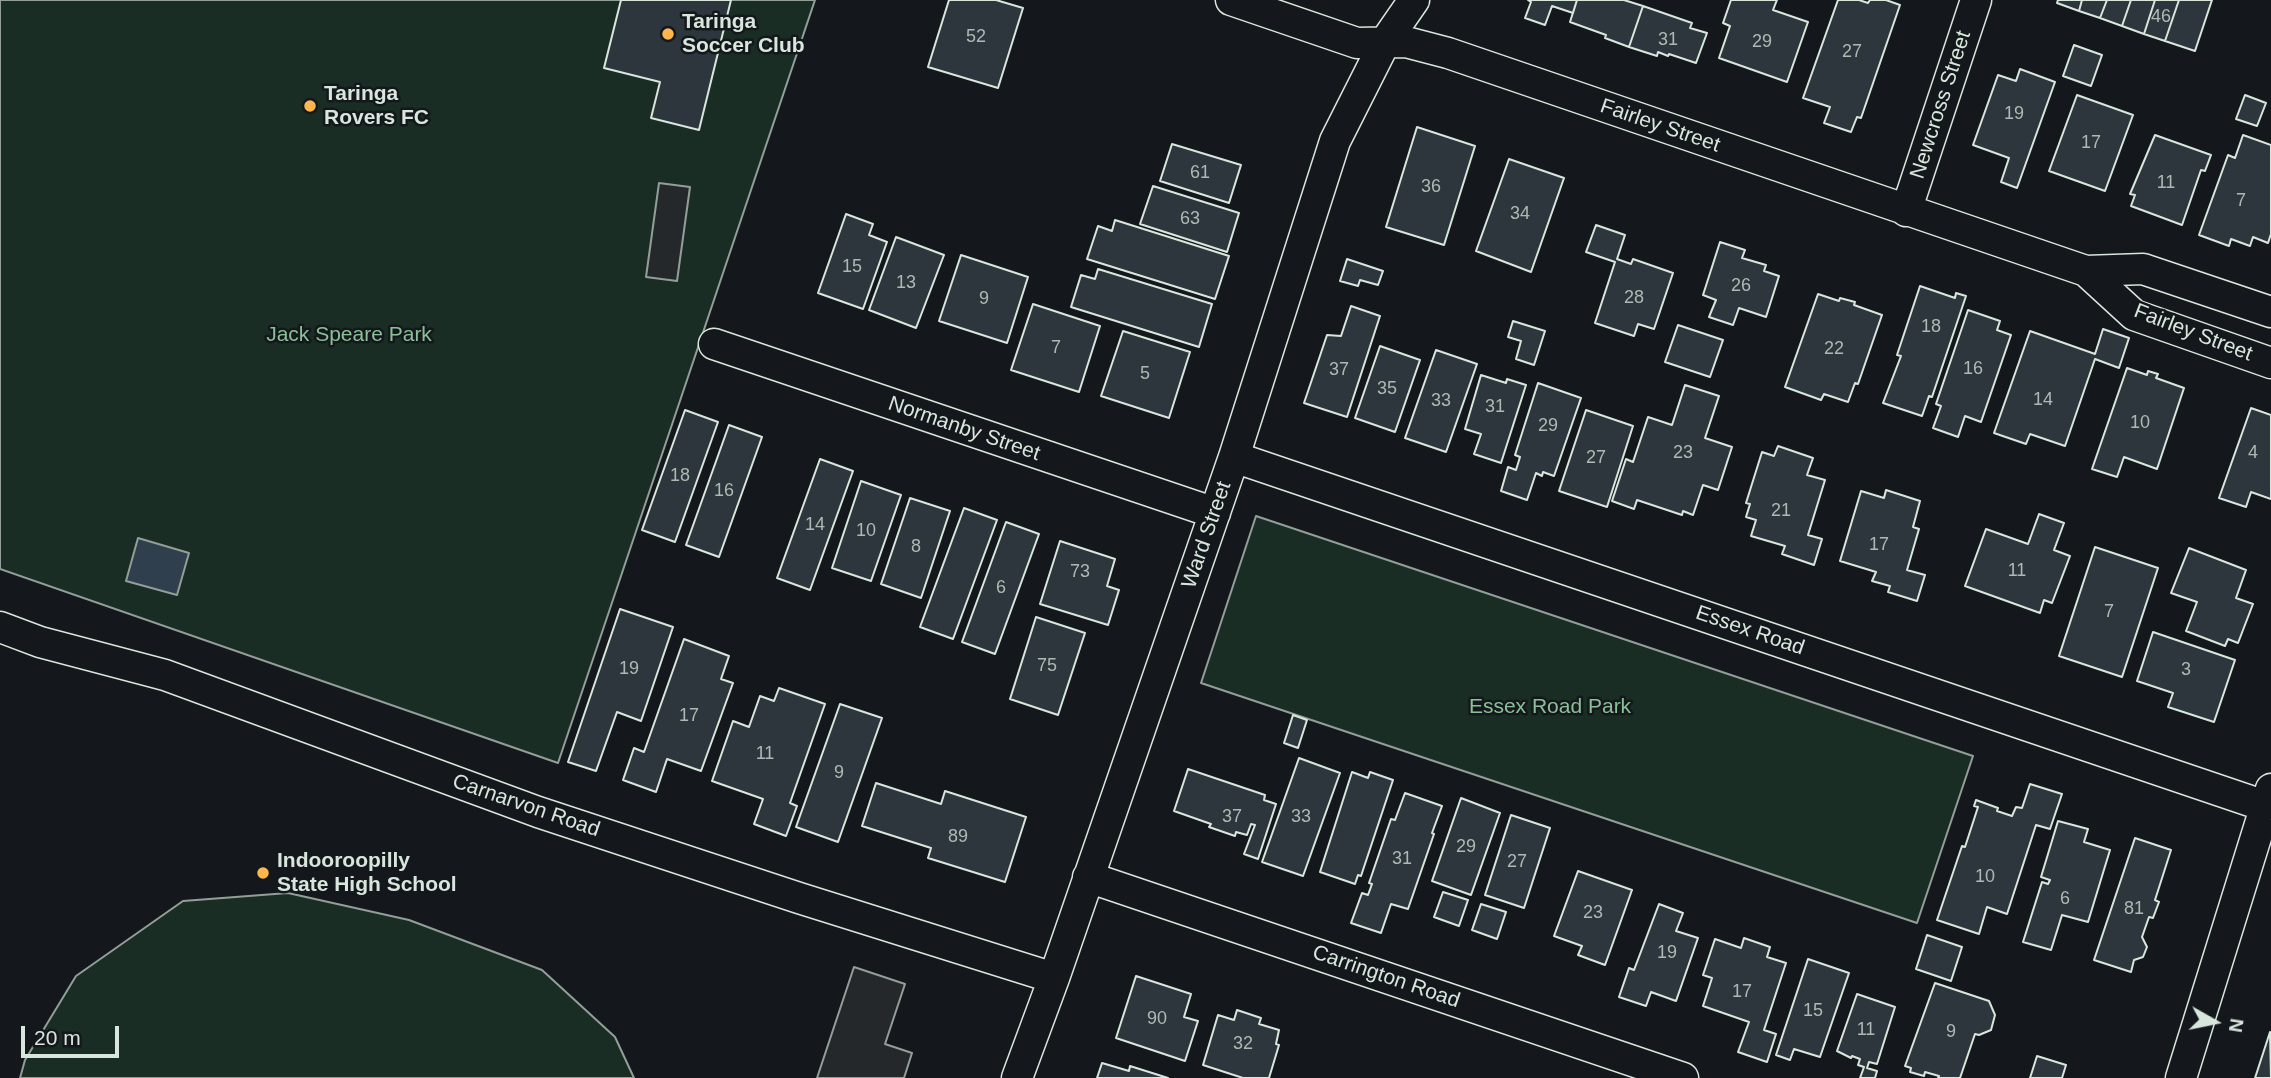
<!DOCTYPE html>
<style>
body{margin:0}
#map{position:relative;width:2271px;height:1078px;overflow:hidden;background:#14181c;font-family:Arial,sans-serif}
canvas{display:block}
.north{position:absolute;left:2180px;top:987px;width:70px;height:70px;-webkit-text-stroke:5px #14181c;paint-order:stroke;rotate:99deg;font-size:19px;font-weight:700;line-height:28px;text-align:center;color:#d8e6dc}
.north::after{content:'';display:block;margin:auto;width:24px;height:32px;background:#d8e6dc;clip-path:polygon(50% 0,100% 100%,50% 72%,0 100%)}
.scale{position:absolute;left:21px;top:1026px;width:98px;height:32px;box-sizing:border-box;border:4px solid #d8e6dc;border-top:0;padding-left:9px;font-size:21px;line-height:24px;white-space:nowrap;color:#d8e6dc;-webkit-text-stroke:5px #14181c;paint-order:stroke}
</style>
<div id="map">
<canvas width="2271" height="1078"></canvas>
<div class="north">N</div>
<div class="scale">20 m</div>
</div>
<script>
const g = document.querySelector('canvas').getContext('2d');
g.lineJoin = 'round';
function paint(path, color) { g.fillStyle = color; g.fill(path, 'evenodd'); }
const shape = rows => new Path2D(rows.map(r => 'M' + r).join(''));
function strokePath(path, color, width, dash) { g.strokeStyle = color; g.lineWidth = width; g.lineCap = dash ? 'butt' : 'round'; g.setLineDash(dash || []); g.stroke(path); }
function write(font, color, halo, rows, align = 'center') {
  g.font = font + ' Arial,sans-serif'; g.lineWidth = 5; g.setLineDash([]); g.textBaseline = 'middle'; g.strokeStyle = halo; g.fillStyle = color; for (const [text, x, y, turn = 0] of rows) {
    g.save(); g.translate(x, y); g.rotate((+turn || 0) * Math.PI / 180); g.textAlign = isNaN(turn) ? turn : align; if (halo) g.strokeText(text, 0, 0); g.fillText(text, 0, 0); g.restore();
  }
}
const green = shape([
 [0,0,815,0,558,763,0,569,0,0],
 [1256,516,1973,756,1917,923,1201,683,1256,516],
 [288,893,409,920,542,970,615,1037,634,1078,20,1078,25,1060,76,976,183,901,288,893]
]);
paint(green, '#1a2d24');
strokePath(green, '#939e99', 2);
const parking = shape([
 [659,183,690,187,677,281,646,277,659,183],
 [854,967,905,984,885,1044,912,1053,904,1078,817,1078,854,967]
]);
paint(parking, '#24282b');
strokePath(parking, '#939e99', 2);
const water = shape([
 [138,538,189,553,177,595,126,581,138,538]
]);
paint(water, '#2f3f4d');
strokePath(water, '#939e99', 2);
const building = shape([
 [621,0,731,0,699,130,651,118,660,82,604,68,621,0],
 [949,0,996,0,1023,8,998,88,928,67,949,0],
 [1528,0,1577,0,1573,13,1552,6,1545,25,1525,18,1531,2,1528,0],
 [1577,0,1624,0,1643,6,1629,47,1605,38,1606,35,1570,22,1577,0],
 [1731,0,1777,0,1773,10,1808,22,1787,82,1719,58,1730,26,1723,23,1731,0],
 [1838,0,1859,0,1868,3,1870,0,1886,0,1900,5,1861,118,1857,117,1851,132,1824,123,1830,107,1803,98,1838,0],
 [2058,0,2082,0,2079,11,2057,3,2058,0],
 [2082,0,2107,0,2100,18,2079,11,2082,0],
 [2107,0,2131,0,2122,26,2100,18,2107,0],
 [2131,0,2155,0,2144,34,2122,26,2131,0],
 [2155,0,2179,0,2165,41,2144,34,2155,0],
 [2179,0,2212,0,2195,51,2165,41,2179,0],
 [1643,6,1692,23,1690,28,1707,33,1696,63,1669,54,1668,56,1658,52,1657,56,1629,47,1643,6],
 [2074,45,2102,55,2091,86,2063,76,2074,45],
 [2020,69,2055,82,2017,188,2001,182,2009,158,1973,145,1998,75,2016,81,2020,69],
 [2077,95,2133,115,2105,191,2049,171,2077,95],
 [2245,95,2266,103,2257,126,2236,119,2245,95],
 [1417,127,1475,146,1444,245,1386,227,1417,127],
 [2155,135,2211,155,2205,171,2201,170,2182,225,2131,206,2135,195,2130,194,2155,135],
 [2243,135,2271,145,2271,234,2268,243,2253,237,2250,246,2231,239,2229,246,2199,235,2228,155,2235,158,2243,135],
 [1172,144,1241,165,1229,203,1160,181,1172,144],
 [1509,159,1564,178,1531,272,1476,251,1509,159],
 [1153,186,1239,213,1227,252,1140,224,1153,186],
 [846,214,873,224,869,235,887,242,863,309,818,293,846,214],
 [1115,220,1229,256,1215,299,1087,259,1098,226,1112,231,1115,220],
 [1596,225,1625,235,1617,259,1631,264,1633,259,1673,273,1654,329,1638,324,1634,336,1595,323,1615,262,1586,252,1596,225],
 [896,237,944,255,916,328,869,310,896,237],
 [1720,242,1745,250,1742,258,1766,265,1764,271,1779,276,1766,317,1739,308,1733,325,1709,317,1716,300,1703,295,1720,242],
 [961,255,1028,277,1007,343,939,321,961,255],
 [1347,259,1383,271,1378,285,1360,280,1358,286,1340,281,1347,259],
 [1098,269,1212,304,1199,347,1071,307,1081,275,1095,279,1098,269],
 [1920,286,1955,298,1956,293,1966,296,1932,397,1929,396,1922,416,1883,403,1901,356,1897,355,1920,286],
 [1818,294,1839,301,1840,298,1855,302,1854,305,1882,315,1858,384,1855,383,1848,402,1824,394,1821,400,1785,387,1818,294],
 [1033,304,1100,326,1079,392,1011,370,1033,304],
 [1351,306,1380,316,1347,417,1304,403,1327,335,1341,336,1351,306],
 [1968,310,2000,321,1997,330,2011,335,1981,422,1965,416,1958,437,1933,428,1941,406,1936,404,1968,310],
 [1513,321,1545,331,1534,365,1516,359,1521,341,1508,337,1513,321],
 [1678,325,1723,340,1710,377,1665,362,1678,325],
 [2103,329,2129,338,2119,368,2095,359,2065,446,2030,434,2026,444,1994,433,2030,331,2095,354,2103,329],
 [1123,331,1190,352,1169,418,1101,396,1123,331],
 [1380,346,1420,360,1395,432,1355,418,1380,346],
 [1436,350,1477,364,1446,452,1405,438,1436,350],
 [2127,368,2147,375,2148,371,2158,374,2156,378,2184,388,2157,469,2124,457,2117,477,2092,469,2127,368],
 [1481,375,1506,383,1507,379,1526,385,1501,463,1474,454,1481,434,1465,429,1481,375],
 [1538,383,1581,398,1554,476,1543,472,1542,476,1536,473,1527,500,1501,491,1508,467,1516,470,1520,457,1515,455,1538,383],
 [1685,385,1719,396,1705,438,1732,447,1718,490,1703,485,1693,515,1683,511,1682,515,1637,500,1634,509,1612,501,1626,459,1633,462,1648,417,1672,425,1685,385],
 [2251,408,2271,415,2271,499,2251,492,2246,507,2219,498,2251,408],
 [685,410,718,422,675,542,642,530,685,410],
 [1586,410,1633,426,1607,507,1559,491,1586,410],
 [729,425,762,437,719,557,686,545,729,425],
 [1778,446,1813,458,1807,475,1825,480,1808,535,1822,539,1814,565,1782,554,1785,546,1751,536,1756,520,1746,517,1750,504,1746,503,1762,452,1774,456,1778,446],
 [820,459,853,471,810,590,777,578,820,459],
 [861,481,901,495,871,581,832,568,861,481],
 [1886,490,1920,501,1913,527,1919,529,1907,570,1925,575,1917,601,1888,592,1890,586,1872,581,1876,572,1840,561,1861,491,1884,498,1886,490],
 [910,498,950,511,921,598,881,584,910,498],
 [964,508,997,520,953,639,920,627,964,508],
 [2039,514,2064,523,2054,550,2070,556,2052,603,2044,600,2040,613,1965,586,1986,529,2028,544,2039,514],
 [1006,522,1039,534,995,654,962,642,1006,522],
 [1060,541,1115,559,1107,586,1119,590,1108,625,1040,604,1060,541],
 [2095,547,2158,568,2122,677,2059,656,2095,547],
 [2189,548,2246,570,2236,598,2253,604,2238,643,2228,639,2225,646,2186,631,2197,602,2171,593,2189,548],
 [620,609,673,627,641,721,617,712,596,771,568,762,620,609],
 [1036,617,1085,633,1058,715,1010,699,1036,617],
 [2153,632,2235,660,2214,722,2168,707,2173,693,2137,681,2153,632],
 [684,639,729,656,721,679,733,683,701,771,667,759,656,792,623,780,634,748,644,752,684,639],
 [779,688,825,704,790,803,797,806,786,836,754,824,763,799,712,781,733,721,749,727,760,696,774,701,779,688],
 [840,704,882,718,838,842,796,827,840,704],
 [1293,715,1307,720,1298,748,1284,743,1293,715],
 [1299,758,1340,773,1303,876,1262,862,1299,758],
 [1188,769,1265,795,1264,800,1276,804,1258,859,1244,854,1255,825,1251,824,1247,835,1236,832,1235,836,1209,827,1211,824,1174,811,1188,769],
 [1352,772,1368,778,1370,772,1393,780,1361,876,1358,875,1355,884,1320,872,1352,772],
 [876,783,941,804,945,791,1026,817,1005,882,928,858,931,848,862,826,876,783],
 [2030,784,2062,794,2050,829,2036,825,2007,914,1987,907,1979,934,1937,920,1962,846,1965,847,1978,807,1974,806,1976,800,1998,808,1997,811,2012,816,2016,807,2022,808,2030,784],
 [1405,793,1442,806,1432,833,1434,834,1408,909,1391,904,1381,933,1351,923,1362,893,1368,895,1372,884,1369,883,1391,819,1395,820,1405,793],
 [1461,798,1500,813,1471,895,1432,881,1461,798],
 [1511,815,1550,828,1524,908,1485,895,1511,815],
 [2058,821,2088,829,2084,842,2110,850,2088,922,2062,915,2051,950,2023,942,2042,882,2048,884,2050,880,2041,877,2058,821],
 [2135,838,2171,850,2155,900,2159,902,2153,918,2149,917,2142,937,2147,947,2143,957,2134,960,2131,972,2094,960,2135,838],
 [1578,871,1632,890,1605,965,1578,955,1582,946,1554,936,1578,871],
 [1443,892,1468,900,1459,926,1434,917,1443,892],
 [1481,904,1506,912,1497,939,1472,930,1481,904],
 [1659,904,1683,913,1676,931,1698,938,1676,1001,1651,992,1646,1006,1619,997,1629,968,1634,970,1659,904],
 [1927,935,1962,947,1951,981,1916,969,1927,935],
 [1744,938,1770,947,1767,957,1786,963,1764,1030,1776,1034,1767,1062,1738,1052,1749,1022,1703,1006,1712,978,1703,975,1715,939,1741,948,1744,938],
 [1808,959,1849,973,1820,1057,1794,1049,1790,1060,1776,1055,1808,959],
 [1136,976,1191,994,1184,1017,1198,1021,1185,1061,1116,1038,1136,976],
 [1935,983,1989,1001,1995,1015,1991,1030,1979,1035,1975,1034,1960,1078,1938,1078,1939,1076,1925,1072,1924,1076,1910,1072,1911,1068,1905,1066,1935,983],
 [1857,994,1895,1007,1877,1064,1869,1062,1867,1068,1877,1071,1875,1078,1860,1078,1864,1067,1858,1065,1860,1059,1852,1056,1851,1058,1837,1051,1857,994],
 [1237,1010,1261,1018,1259,1024,1279,1030,1276,1044,1279,1045,1269,1078,1243,1078,1203,1065,1218,1015,1234,1020,1237,1010],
 [2270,1032,2271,1078,2255,1078,2270,1032],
 [2037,1056,2066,1065,2062,1078,2030,1078,2037,1056],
 [1102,1063,1129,1071,1130,1066,1168,1078,1097,1078,1102,1063]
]);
paint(building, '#2c363c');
strokePath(building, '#d8e6dc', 2);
const minor = shape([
 [1231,0,1357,43,1406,42,1448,53,2086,271,2143,269,2271,312],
 [1906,211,1976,0],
 [2086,271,2134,315,2271,363],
 [714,344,1215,513],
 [1234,457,2265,806],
 [0,627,40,642,165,675,538,812,799,898,1054,978],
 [1088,877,1683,1078],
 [1017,1078,1054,978,1234,457,1335,141,1385,42,1414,0],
 [2181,1078,2271,789]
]);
strokePath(minor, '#d8e6dc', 33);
strokePath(minor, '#14181c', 30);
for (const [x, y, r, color] of [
 [668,34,7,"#ffb74d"],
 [310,106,7,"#ffb74d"],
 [263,873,7,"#ffb74d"]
]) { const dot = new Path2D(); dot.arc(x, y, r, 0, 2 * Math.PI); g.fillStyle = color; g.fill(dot); strokePath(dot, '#14181c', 2.5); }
write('18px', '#adbab4', null, [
 ["46",2161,17],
 ["52",976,37],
 ["31",1668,40],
 ["29",1762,42],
 ["27",1852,52],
 ["19",2014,114],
 ["17",2091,143],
 ["61",1200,173],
 ["11",2166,183],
 ["36",1431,187],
 ["7",2241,201],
 ["34",1520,214],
 ["63",1190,219],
 ["15",852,267],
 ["13",906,283],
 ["26",1741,286],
 ["28",1634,298],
 ["9",984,299],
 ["18",1931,327],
 ["7",1056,348],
 ["22",1834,349],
 ["16",1973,369],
 ["37",1339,370],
 ["5",1145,374],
 ["35",1387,389],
 ["14",2043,400],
 ["33",1441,401],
 ["31",1495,407],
 ["10",2140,423],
 ["29",1548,426],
 ["23",1683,453],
 ["4",2253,453],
 ["27",1596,458],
 ["18",680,476],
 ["16",724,491],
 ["21",1781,511],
 ["14",815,525],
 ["10",866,531],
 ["17",1879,545],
 ["8",916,547],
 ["11",2017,571],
 ["73",1080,572],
 ["6",1001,588],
 ["7",2109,612],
 ["75",1047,666],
 ["19",629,669],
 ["3",2186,670],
 ["17",689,716],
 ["11",765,754],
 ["9",839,773],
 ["37",1232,817],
 ["33",1301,817],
 ["89",958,837],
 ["29",1466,847],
 ["31",1402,859],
 ["27",1517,862],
 ["10",1985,877],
 ["6",2065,899],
 ["81",2134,909],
 ["23",1593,913],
 ["19",1667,953],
 ["17",1742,992],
 ["15",1813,1011],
 ["90",1157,1019],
 ["11",1866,1030],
 ["9",1951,1032],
 ["32",1243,1044]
]);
write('bold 21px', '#d8e6dc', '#14181c', [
 ["Taringa",682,22],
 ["Soccer Club",682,46],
 ["Taringa",324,94],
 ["Rovers FC",324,118],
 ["Indooroopilly",277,861],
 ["State High School",277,885]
], 'left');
write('21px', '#d8e6dc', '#14181c', [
 ["Newcross Street",1941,105,-72],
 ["Fairley Street",1660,126,19],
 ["Fairley Street",2193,333,21],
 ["Normanby Street",964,429,19],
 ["Ward Street",1207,535,-71],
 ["Essex Road",1750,631,19],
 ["Carnarvon Road",526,806,19],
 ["Carrington Road",1386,977,19]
]);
write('21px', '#8ac095', '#14181c', [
 ["Jack Speare Park",349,335],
 ["Essex Road Park",1550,707]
]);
</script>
